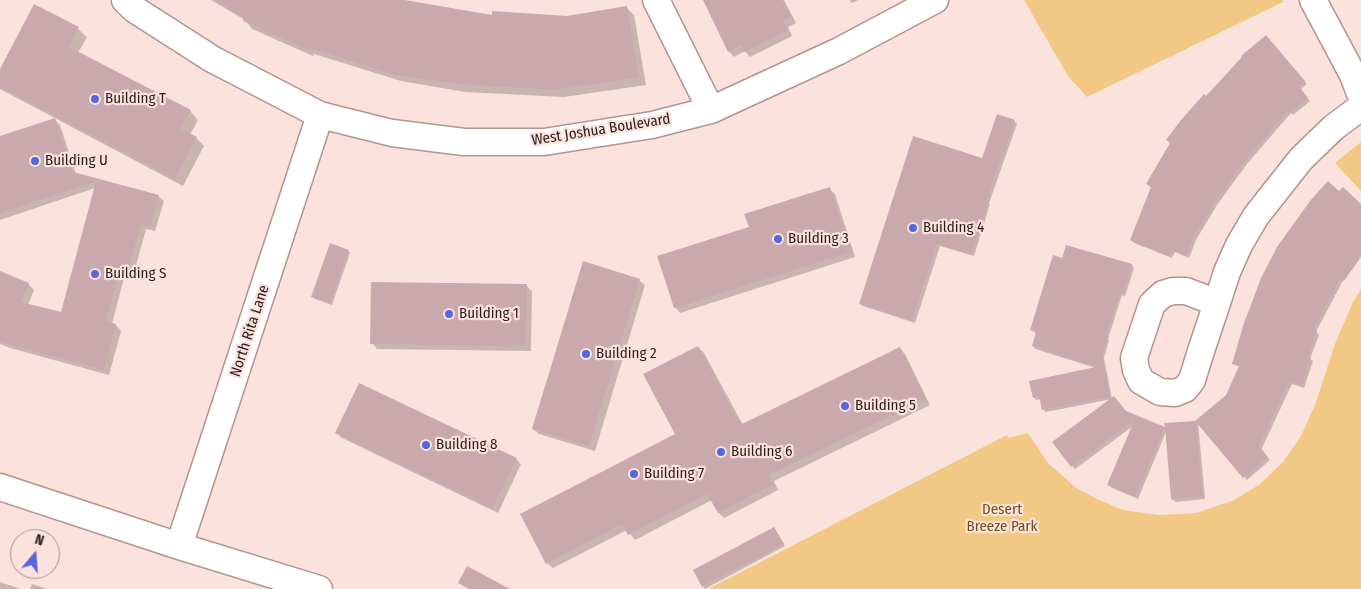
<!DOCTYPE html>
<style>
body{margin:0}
#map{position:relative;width:1361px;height:589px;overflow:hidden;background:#fce2dc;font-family:"Fira Sans Condensed",sans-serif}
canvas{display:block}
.north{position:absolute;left:10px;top:529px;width:50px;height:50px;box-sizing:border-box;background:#fce2dc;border:1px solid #a8948f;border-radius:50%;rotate:18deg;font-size:14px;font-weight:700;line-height:20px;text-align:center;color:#2a1e1c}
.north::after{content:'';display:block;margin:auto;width:18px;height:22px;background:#5468de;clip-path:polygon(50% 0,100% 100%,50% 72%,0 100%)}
</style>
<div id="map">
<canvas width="1361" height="589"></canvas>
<div class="north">N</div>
</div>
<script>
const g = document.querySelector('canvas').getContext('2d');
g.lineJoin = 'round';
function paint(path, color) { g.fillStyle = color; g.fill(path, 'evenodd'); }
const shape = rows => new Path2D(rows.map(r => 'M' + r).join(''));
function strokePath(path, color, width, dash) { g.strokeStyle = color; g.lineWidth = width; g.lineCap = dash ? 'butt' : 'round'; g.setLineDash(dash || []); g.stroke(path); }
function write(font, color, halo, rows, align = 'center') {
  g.font = font + ' "Fira Sans Condensed",sans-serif'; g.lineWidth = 4.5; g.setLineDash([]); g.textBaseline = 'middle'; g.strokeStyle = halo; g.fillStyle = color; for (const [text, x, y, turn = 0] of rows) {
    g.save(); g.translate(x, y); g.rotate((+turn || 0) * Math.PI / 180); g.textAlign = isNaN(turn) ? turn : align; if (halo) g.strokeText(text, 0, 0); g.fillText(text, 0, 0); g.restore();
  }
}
paint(shape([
 [1024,0,1282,0,1283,2,1087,97,1068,76],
 [1361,142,1361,191,1335,163],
 [1361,289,1361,589,708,589,1007,435,1008,438,1028,433,1048,463,1076,488,1099,500,1123,510,1159,515,1196,513,1232,501,1259,485,1283,462,1301,436,1315,405,1335,344,1353,302]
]), '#f2c984');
paint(shape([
 [211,0,401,0,493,17,567,17,626,7,634,15,646,85,564,97,465,92,401,81,314,54,313,56,252,29,245,20],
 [704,0,784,0,796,23,788,27,792,36,750,57,745,51,734,57,729,51],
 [849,0,858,0,852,3],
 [35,6,78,29,87,37,78,53,190,111,198,120,190,135,196,138,204,146,183,186,0,89,0,71],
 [1268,39,1307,84,1300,90,1310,101,1293,115,1291,113,1247,164,1217,205,1196,240,1189,258,1175,252,1172,258,1134,243,1131,240,1152,188,1147,184,1206,98],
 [54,119,60,125,76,174,158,196,164,201,155,231,146,229,132,280,124,278,112,324,116,325,121,331,109,375,10,348,0,344,0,272,28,284,34,290,28,305,62,314,95,188,0,220,0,137],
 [1014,121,1017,124,989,203,990,204,974,256,940,246,915,323,863,306,860,304],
 [829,188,835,194,855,257,680,313,675,307,750,228],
 [1339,193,1361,206,1361,256,1349,269,1316,332,1319,335,1310,359,1313,361,1304,388,1292,384,1261,450,1270,460,1247,480,1198,422,1205,499,1175,502,1172,499,1166,432,1138,499,1112,488,1109,485,1133,426,1075,469,1054,442,1126,412,1166,428,1196,422,1227,396,1240,367,1233,363],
 [1066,246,1132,265,1134,268,1125,296,1122,295,1108,339,1109,340,1104,358,1112,399,1046,412,1044,410,1041,399,1036,400,1034,397,1096,368,1035,349,1033,346,1037,334,1031,330,1063,259],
 [348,251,350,253,332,305,315,299,313,297],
 [639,280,645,285,595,451,539,434,533,429],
 [527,286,532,291,531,351,377,349,372,343],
 [698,347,704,353,743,425,900,349,905,354,930,405,774,481,778,490,724,518,719,513,712,500,635,540,627,530,553,568,547,563,677,434],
 [337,433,516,459,521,464,498,513,342,438],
 [774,528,785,546,705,589,703,586],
 [0,582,21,589,0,589],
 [32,584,48,589,30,589]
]), '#0003');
paint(shape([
 [214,0,405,0,492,15,492,11,567,16,627,6,639,77,555,90,456,84,392,74,306,47,305,49,243,21,244,18],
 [703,0,782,0,791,17,783,21,788,30,744,52,741,45,728,52],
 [34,4,79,27,69,47,191,110,181,129,197,137,175,179,0,87,0,69],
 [1266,35,1305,81,1299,86,1308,98,1290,113,1288,111,1245,161,1215,202,1194,237,1186,256,1172,250,1169,256,1130,240,1151,187,1146,184,1170,143,1166,140,1181,120,1204,94,1206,96,1242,57,1241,56],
 [997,114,1015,120,987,200,989,201,972,255,937,244,912,321,859,304,913,136,982,158],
 [55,118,73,172,159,195,150,226,141,224,127,275,119,273,106,321,116,324,104,370,0,342,0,271,29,283,21,302,61,312,96,181,0,213,0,136],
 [1328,181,1339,191,1343,187,1361,204,1361,257,1344,281,1340,278,1314,330,1317,331,1308,357,1311,358,1302,386,1289,382,1259,446,1268,457,1243,478,1196,422,1203,497,1171,499,1165,427,1136,497,1107,485,1134,421,1071,467,1052,442,1114,396,1126,411,1165,427,1164,423,1195,421,1226,395,1239,366,1232,364,1243,326,1261,278,1277,247,1310,201],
 [830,187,851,252,674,308,657,256,749,227,744,214],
 [330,243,349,250,330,303,311,297],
 [1066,245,1132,264,1123,294,1120,293,1106,336,1108,337,1102,355,1110,397,1042,410,1039,396,1033,398,1029,381,1096,367,1032,346,1036,332,1030,330,1053,255,1062,258],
 [583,261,640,279,589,446,532,429],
 [371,282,527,284,526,346,370,344],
 [698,346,738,420,739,420,742,424,900,347,926,399,769,475,774,484,718,513,707,494,628,535,622,524,546,564,520,514,675,434,643,374],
 [359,383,517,458,492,508,335,433],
 [774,527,784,544,702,587,693,570],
 [467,566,510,589,469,589,458,583]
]), '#c9a9ae');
const minor = shape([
 [125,0,134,9,212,59,320,115,392,133,464,142,544,142,652,125,711,110,839,51,935,0],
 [656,0,711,110],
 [1313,0,1353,75,1361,96],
 [1217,303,1186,291,1173,291,1163,294,1152,304,1134,358,1136,370,1141,381,1160,392,1175,393,1185,389,1192,380,1200,354,1217,303,1227,272,1239,245,1256,216,1301,159,1333,128,1361,107],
 [0,487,179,546,319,589],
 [179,546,320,115]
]);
strokePath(minor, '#b2948e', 29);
strokePath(minor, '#fff', 26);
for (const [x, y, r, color] of [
 [95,99,5,"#5468de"],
 [35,161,5,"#5468de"],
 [913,228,5,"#5468de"],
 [778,239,5,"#5468de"],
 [95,274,5,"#5468de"],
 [449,314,5,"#5468de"],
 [586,354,5,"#5468de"],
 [845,406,5,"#5468de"],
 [426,445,5,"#5468de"],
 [721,452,5,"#5468de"],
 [634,474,5,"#5468de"]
]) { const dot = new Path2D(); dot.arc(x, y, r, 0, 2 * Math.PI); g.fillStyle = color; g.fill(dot); strokePath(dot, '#fce2dc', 2); }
write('15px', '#2a1e1c', '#fce2dc', [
 ["Building T",105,99],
 ["Building U",45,161],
 ["Building 4",923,228],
 ["Building 3",788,239],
 ["Building S",105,274],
 ["Building 1",459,314],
 ["Building 2",596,354],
 ["Building 5",855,406],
 ["Building 8",436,445],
 ["Building 6",731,452],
 ["Building 7",644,474]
], 'left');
write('15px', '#2a1e1c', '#fce2dc', [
 ["West Joshua Boulevard",601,130,-9],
 ["North Rita Lane",250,331,-72]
]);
write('15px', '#705115', '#fce2dc', [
 ["Desert",1002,510],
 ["Breeze Park",1002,527]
]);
</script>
